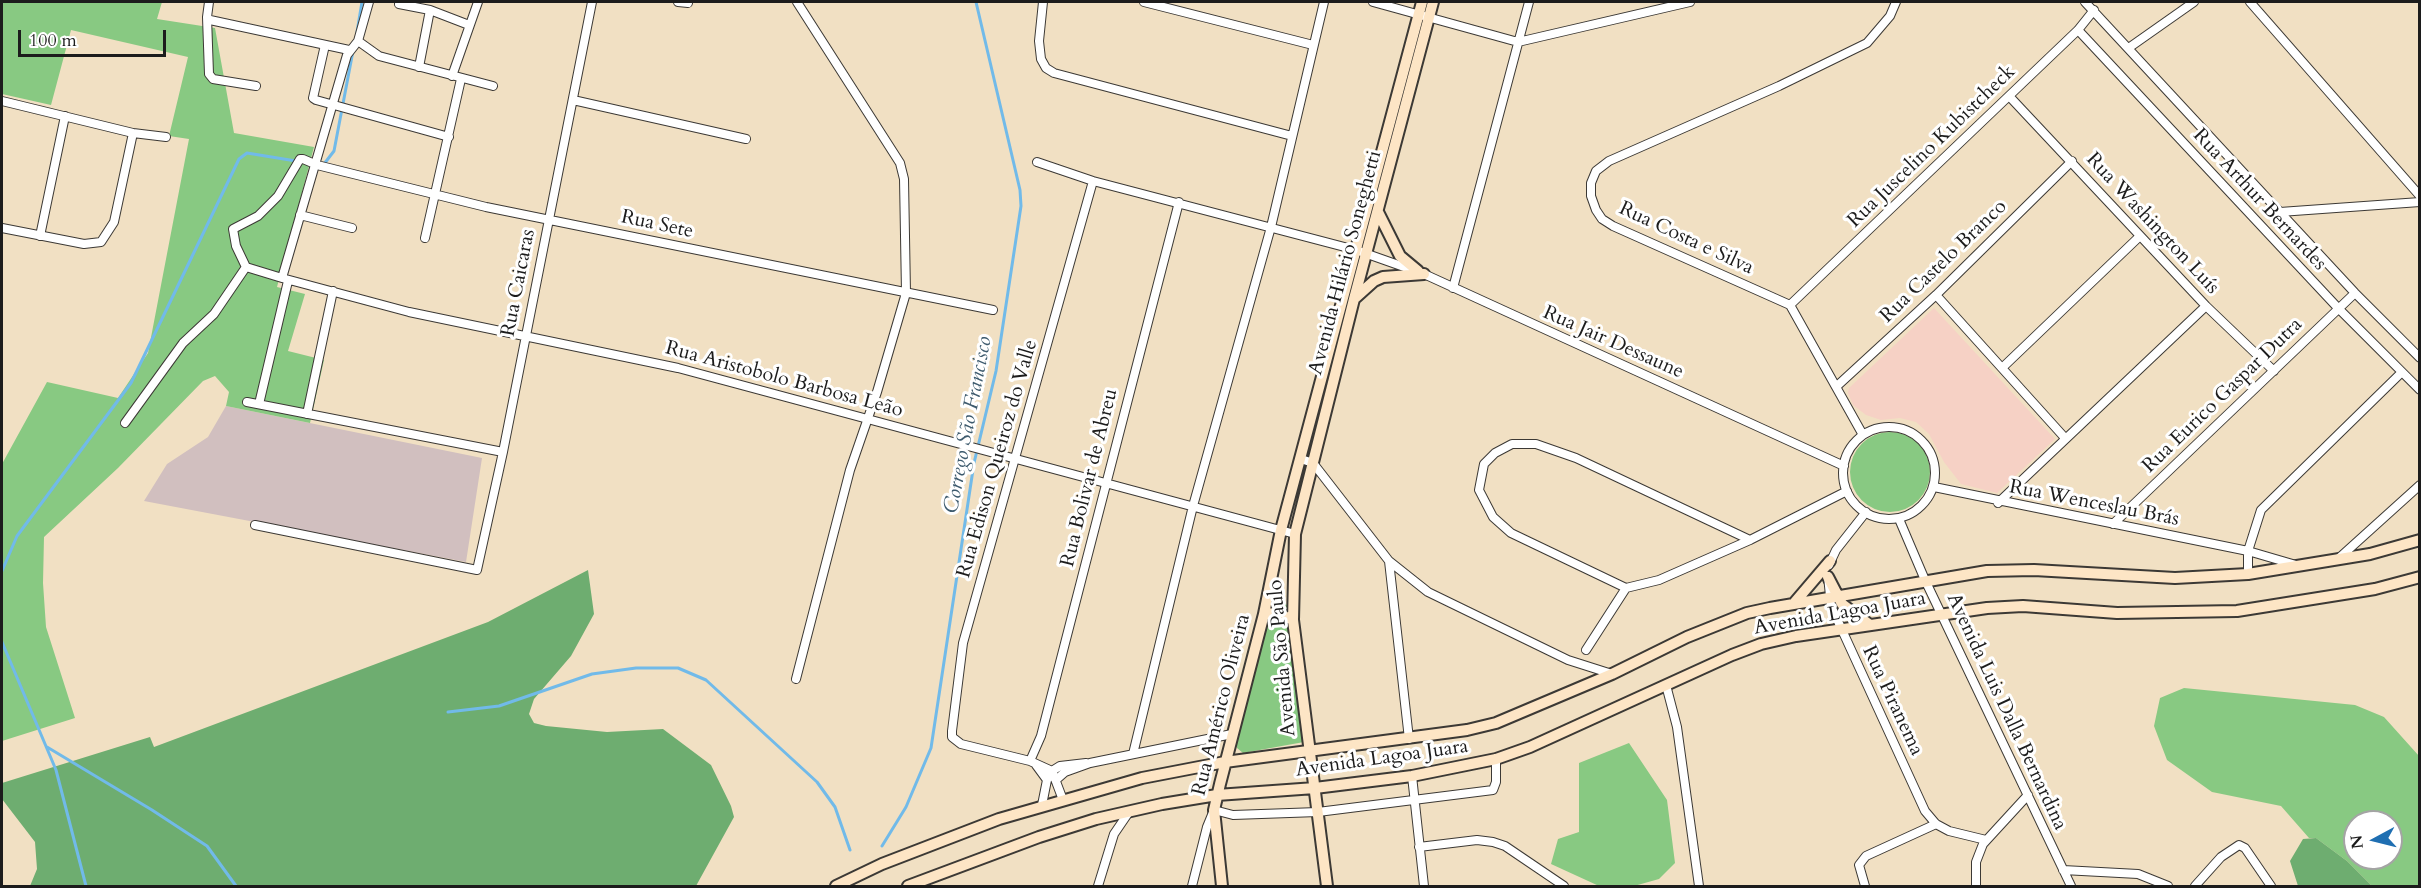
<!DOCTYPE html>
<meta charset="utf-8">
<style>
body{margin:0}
#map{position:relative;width:2421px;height:888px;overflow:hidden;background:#f1e0c3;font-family:Cardo,serif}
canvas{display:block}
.frame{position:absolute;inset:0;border:3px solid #1c1c1c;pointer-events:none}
.north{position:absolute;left:2343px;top:810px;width:60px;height:60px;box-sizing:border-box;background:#fff;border:2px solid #a4a4a4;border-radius:50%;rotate:263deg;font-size:16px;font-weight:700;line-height:24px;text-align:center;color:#1c1c1c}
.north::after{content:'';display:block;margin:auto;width:21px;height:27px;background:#1f6fb2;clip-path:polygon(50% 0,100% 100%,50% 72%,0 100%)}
.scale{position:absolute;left:18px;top:30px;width:148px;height:27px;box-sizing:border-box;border:3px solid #1c1c1c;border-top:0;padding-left:8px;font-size:18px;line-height:21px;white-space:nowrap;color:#1c1c1c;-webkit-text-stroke:4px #fff;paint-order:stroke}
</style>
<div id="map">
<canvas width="2421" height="888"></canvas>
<div class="frame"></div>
<div class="north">N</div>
<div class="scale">100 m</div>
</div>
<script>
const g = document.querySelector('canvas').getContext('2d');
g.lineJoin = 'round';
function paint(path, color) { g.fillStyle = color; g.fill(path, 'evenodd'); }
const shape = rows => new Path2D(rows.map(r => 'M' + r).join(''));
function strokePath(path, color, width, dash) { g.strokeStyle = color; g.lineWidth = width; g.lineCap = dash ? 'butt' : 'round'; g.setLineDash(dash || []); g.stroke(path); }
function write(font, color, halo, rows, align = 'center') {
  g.font = font + ' Cardo,serif'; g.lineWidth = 6; g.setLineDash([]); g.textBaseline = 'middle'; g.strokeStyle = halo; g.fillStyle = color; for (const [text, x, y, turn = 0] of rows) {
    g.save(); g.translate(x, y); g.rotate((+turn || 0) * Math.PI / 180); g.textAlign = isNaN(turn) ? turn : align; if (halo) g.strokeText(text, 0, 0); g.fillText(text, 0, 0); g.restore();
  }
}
paint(shape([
 [1934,308,2055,439,1997,493,1961,484,1944,462,1929,434,1916,422,1900,418,1881,420,1866,415,1853,405,1848,393,1849,388]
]), '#f6d1c5');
paint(shape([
 [226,406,482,458,466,562,144,501,167,464,208,437]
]), '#d1bfbf');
paint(shape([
 [2,2,162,2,157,19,215,28,234,133,314,147,277,287,305,294,288,351,324,360,310,423,226,406,229,392,215,376,203,381,118,468,44,537,43,583,46,627,75,718,2,741,2,464,47,382,118,398,148,353,189,139,169,136,188,57,71,30,51,105,2,94],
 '1850 472a40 40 0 1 1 80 0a40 40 0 1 1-80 0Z',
 [1278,601,1285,603,1289,608,1304,742,1243,753,1237,748,1237,742,1272,604],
 [2184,688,2355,705,2384,717,2419,756,2419,886,2372,886,2347,861,2316,838,2309,838,2281,806,2212,792,2167,760,2154,726,2160,698],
 [2355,822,2391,822,2391,858,2355,858],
 [1629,743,1667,800,1675,863,1659,879,1634,886,1599,886,1551,864,1558,839,1579,832,1579,763]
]), '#88c982');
paint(shape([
 [588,570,594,614,571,656,534,699,529,714,534,723,546,726,607,732,663,729,711,765,731,806,734,817,696,886,30,886,37,869,35,842,2,799,2,783,150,737,154,747,488,622],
 [2316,838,2347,861,2372,886,2298,886,2290,861,2303,839]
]), '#6ead70');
strokePath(shape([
 [357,32,362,2],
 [324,164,334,151,353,51],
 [2,571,17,536,131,383,239,159,247,153,296,161],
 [2,642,56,770,86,886],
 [448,712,499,706,592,674,636,668,678,668,706,680,817,782,835,807,850,850],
 [47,747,152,810,207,846,236,886],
 [882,846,906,807,931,748,974,463,996,371,1021,206,1020,190,976,2]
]), '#71bae9', 3);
const street = shape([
 [209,2,207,17,210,20,349,50],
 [369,2,358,41,379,56,493,86],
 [678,2,688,3],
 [1043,2,1039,41,1041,59,1046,68,1054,73,1292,136],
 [1144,2,1313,45],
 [1373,2,1518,42,1690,2],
 [2085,2,2355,293,2420,358],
 [2250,2,2420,196],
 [399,4,430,10,469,25],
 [207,17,209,74,213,79,256,86],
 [2078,30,2338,308,2420,390],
 [358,41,347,55,282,278,409,312,678,368,1295,534],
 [325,45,313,98,316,100,449,137],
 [2130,47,2194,2],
 [419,67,430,10],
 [452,76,478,2],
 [2009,96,2206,306,2274,371],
 [573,100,746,139],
 [2,101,133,133,166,137],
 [1037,162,1093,181,1356,250,1424,274,1844,466],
 [2280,212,2420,202],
 [300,215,352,228],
 [2,228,84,244,101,242,114,222,133,133],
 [40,236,65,116],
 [425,238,461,79],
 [282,278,246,267,236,246,233,229,258,216,278,196,300,159,303,159,317,165,486,207,993,310],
 [1453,288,1529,2],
 [1936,295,2065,438],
 [1790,305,2078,30,2094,10],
 [2002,368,2140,236],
 [1837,386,1936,295,2072,161],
 [247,402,503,452],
 [259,404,288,281],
 [307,414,333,291],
 [125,423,183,343,214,314,246,267],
 '1843 473a46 46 0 1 1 92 0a46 46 0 1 1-92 0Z',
 [1863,435,1790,305,1613,226,1602,219,1596,210,1591,196,1591,183,1596,171,1609,161,1779,86,1867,43,1890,16,1896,2],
 [1301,459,1313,463,1389,561,1428,592,1568,660,1612,674],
 [1934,487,2248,551,2296,565],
 [1998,503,2206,306],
 [1899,519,1925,580,2071,886],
 [2113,524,2355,293],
 [255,525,477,570,503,452,592,2],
 [2338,559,2420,485],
 [1389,561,1409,739],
 [1829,565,1836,550,1866,512],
 [2248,574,2248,551,2261,510,2401,373],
 [1828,576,1831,606,1925,811,1936,824,1949,831,1986,840],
 [1626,588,1511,533,1493,517,1479,490,1484,464,1495,453,1512,444,1536,444,1576,458,1750,540],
 [1586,650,1626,588,1659,580,1750,540,1847,491],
 [796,679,850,470,877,392,906,293,904,179,900,163,797,2],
 [1666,685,1677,727,1699,886],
 [1133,754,1193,506,1271,227,1324,2],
 [1030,761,1041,736,1179,202],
 [1036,765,1047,780,1042,805],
 [1412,776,1424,886],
 [1057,779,1065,772,1090,763,1232,734],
 [1047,780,1052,771,1060,766,1086,763],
 [1063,800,1052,771,1030,761,961,744,952,737,952,731,963,643,1093,181],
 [1419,847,1477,840,1493,842,1505,846,1564,886],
 [2063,870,2138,874,2168,886],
 [1098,886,1114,834,1129,812],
 [1192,886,1207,827,1214,810,1233,815,1318,812,1493,790,1496,782,1496,759],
 [1865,886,1859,865,1866,856,1936,824],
 [1976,886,1976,862,1983,844,2028,795],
 [2195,886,2221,857,2239,845,2245,848,2271,886]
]);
const secondary = shape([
 [1378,212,1400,256,1418,271],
 [1354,299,1374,281,1383,277,1424,274],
 [1828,577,1842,604,1870,625],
 [1795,602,1830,561],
 [1264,614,1277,613,1293,620],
 [836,886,882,864,999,819,1142,778,1225,762,1467,730,1496,723,1612,674,1687,637,1747,613,1770,608,1987,571,2034,570,2175,578,2248,574,2370,554,2420,540],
 [908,886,1039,837,1096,819,1162,804,1217,795,1315,788,1412,776,1496,759,1530,747,1732,655,1761,644,1796,636,1987,608,2023,606,2117,613,2237,611,2375,589,2420,577],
 [1222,886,1214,810,1220,784,1264,614,1281,530,1422,2],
 [1327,886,1293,620,1295,534,1354,299,1433,2]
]);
strokePath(street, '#3c3935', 10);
strokePath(secondary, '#3c3935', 14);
strokePath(street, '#fff', 8);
strokePath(secondary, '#fde5c5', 10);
write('20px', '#1c1c1c', '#fff', [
 ["Rua Juscelino Kubistcheck",1932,147,-44],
 ["Rua Arthur Bernardes",2259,200,47],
 ["Rua Washington Luís",2152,224,47],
 ["Rua Sete",657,225,12],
 ["Rua Costa e Silva",1686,239,25],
 ["Rua Castelo Branco",1944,262,-44],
 ["Avenida Hilário Soneghetti",1346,263,-75],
 ["Rua Caicaras",519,283,-79],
 ["Rua Jair Dessaune",1613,343,24],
 ["Rua Aristobolo Barbosa Leão",784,380,15],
 ["Rua Eurico Gaspar Dutra",2223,396,-44],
 ["Rua Edison Queiroz do Valle",998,459,-74],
 ["Rua Bolivar de Abreu",1090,478,-76],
 ["Rua Wenceslau Brás",2094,504,11],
 ["Avenida Lagoa Juara",1840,614,-10],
 ["Avenida São Paulo",1283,658,-95],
 ["Rua Piranema",1892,701,65],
 ["Rua Américo Oliveira",1222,705,-76],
 ["Avenida Luis Dalla Bernardina",2006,712,65],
 ["Avenida Lagoa Juara",1382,759,-8]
]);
write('italic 21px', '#3e5b6e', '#fff', [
 ["Corrego São Francisco",969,425,-79]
]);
</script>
